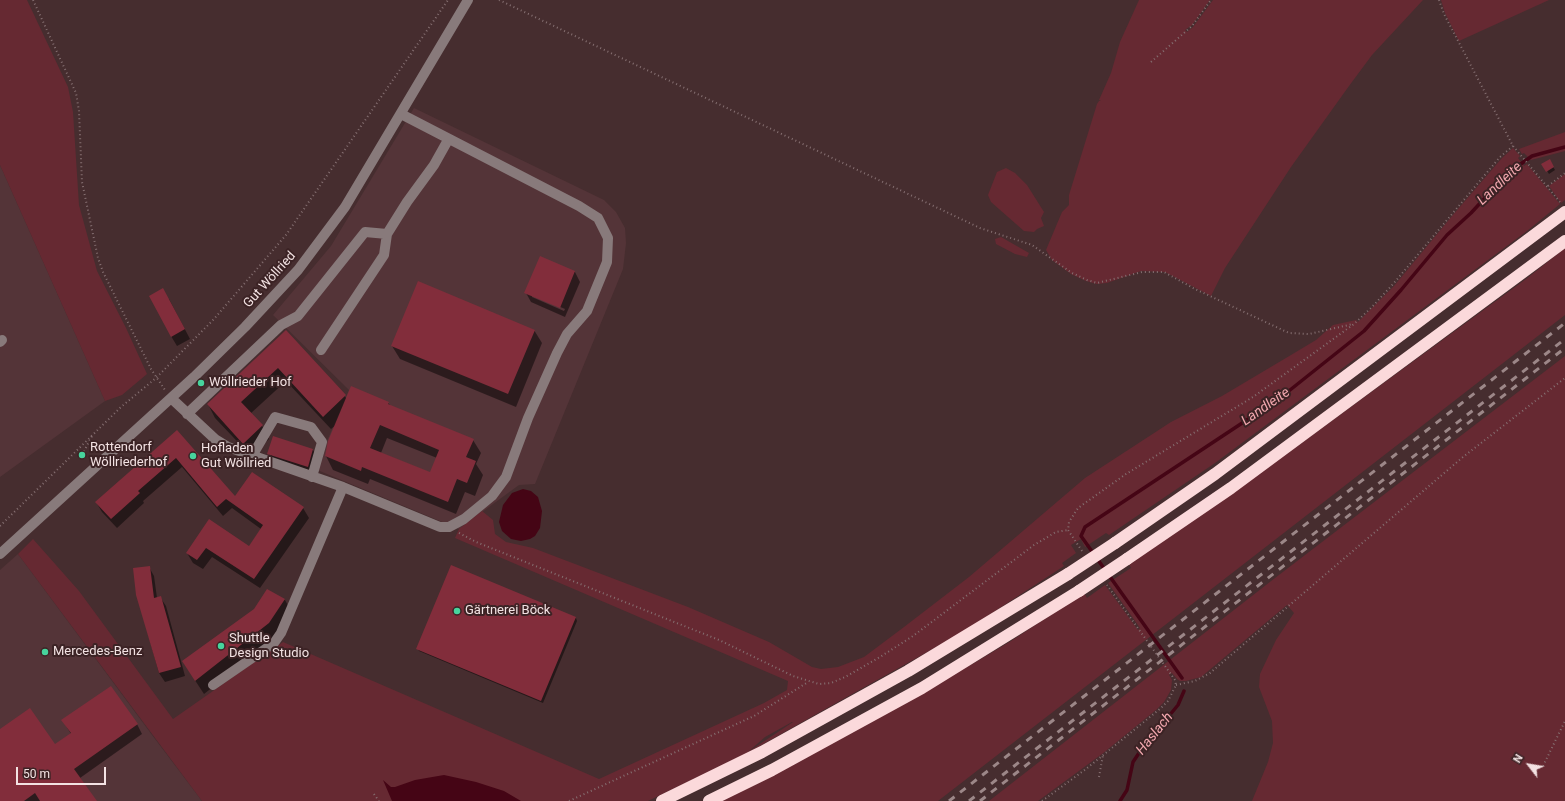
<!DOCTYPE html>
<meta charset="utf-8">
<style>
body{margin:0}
#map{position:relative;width:1565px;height:801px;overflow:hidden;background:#462d2f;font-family:Roboto,sans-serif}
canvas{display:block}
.north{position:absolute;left:1509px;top:745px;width:40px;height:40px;-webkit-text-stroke:3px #3c2325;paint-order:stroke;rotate:301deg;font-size:11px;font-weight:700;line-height:16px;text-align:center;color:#f3e2e3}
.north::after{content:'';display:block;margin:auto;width:14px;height:18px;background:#f3e2e3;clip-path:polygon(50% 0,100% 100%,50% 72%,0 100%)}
.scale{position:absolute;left:16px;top:767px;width:90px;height:18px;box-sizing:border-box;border:2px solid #f3e2e3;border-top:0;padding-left:5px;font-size:12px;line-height:14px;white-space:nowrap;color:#f3e2e3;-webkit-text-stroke:3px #3c2325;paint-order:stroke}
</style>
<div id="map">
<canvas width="1565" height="801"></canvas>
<div class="north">N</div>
<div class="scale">50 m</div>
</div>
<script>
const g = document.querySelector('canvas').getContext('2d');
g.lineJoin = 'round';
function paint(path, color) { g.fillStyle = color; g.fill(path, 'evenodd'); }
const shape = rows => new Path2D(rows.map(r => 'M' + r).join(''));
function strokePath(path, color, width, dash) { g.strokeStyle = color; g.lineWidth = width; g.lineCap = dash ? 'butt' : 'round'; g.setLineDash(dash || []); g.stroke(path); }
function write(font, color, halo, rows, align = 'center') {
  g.font = font + ' Roboto,sans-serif'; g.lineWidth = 4; g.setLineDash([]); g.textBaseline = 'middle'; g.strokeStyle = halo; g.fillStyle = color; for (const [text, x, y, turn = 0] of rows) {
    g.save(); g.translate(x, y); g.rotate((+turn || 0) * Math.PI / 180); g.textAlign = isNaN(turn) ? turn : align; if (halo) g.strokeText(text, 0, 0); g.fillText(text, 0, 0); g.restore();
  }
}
paint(shape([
 [414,108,604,200,616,212,625,228,626,243,623,269,535,484,519,485,459,529,315,469,349,390,273,315,331,246],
 [0,165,105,401,0,477],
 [18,554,152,735,202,801,0,801,0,570]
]), '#543438');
paint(shape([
 [0,0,27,0,68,87,73,112,79,205,97,271,126,328,147,374,122,395,105,401,0,165],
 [1139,0,1210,0,1192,25,1185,30,1187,32,1193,27,1213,0,1423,0,1372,55,1349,86,1291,167,1225,268,1211,296,1165,272,1141,271,1107,283,1097,284,1086,281,1071,274,1052,260,1046,250,1062,212,1069,205,1069,195,1097,104,1099,101,1101,101,1099,100,1111,73,1120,42],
 [1441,0,1549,0,1459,41,1445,13],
 [1565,132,1565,151,1531,160,1524,153,1522,154,1519,149],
 [1513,148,1520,156,1518,158,1524,166,1527,164,1560,204,1527,231,1215,463,1109,535,1106,533,1085,547,1081,539,1071,545,1076,553,1062,563,1064,566,963,632,820,712,744,755,648,801,202,801,18,554,33,539,79,591,173,719,283,642,599,779,764,703,787,690,788,681,455,538,459,529,482,511,493,520,495,534,506,542,533,548,688,607,769,642,812,667,821,669,838,667,864,657,904,627,969,577,1085,478,1171,422,1222,396,1291,355,1316,340,1333,325,1356,320,1358,322,1394,286,1452,216,1502,158],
 [792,722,793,722,748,752,765,737],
 [1006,168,1015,173,1027,185,1044,212,1041,218,1044,226,1037,229,1034,232,1024,231,991,202,988,195,997,172],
 [1565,174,1565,200,1561,203,1549,186],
 [1001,237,1029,253,1027,257,1015,254,996,244,995,239],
 [1565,248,1565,315,938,801,717,801,974,663,1011,641,1084,593,1087,598,1105,585,1138,630,1140,628,1108,583,1131,568,1129,564,1281,458,1526,279],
 [1565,356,1565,801,1252,801,1268,762,1273,743,1272,721,1259,687,1260,674,1276,640,1294,613,1287,605,1201,677,1186,681,1180,681,1177,679,1172,673,1169,675,1172,680,1171,690,1164,702,1156,710,1102,754,1038,801,989,801,1275,578]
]), '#662932');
paint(shape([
 [523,489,531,491,538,497,542,511,540,528,535,536,530,539,521,541,511,539,502,531,499,522,503,505,512,493],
 [444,775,476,782,504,791,521,801,392,801,383,780,391,787,395,787,415,780]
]), '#450515');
paint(shape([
 [1549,160,1555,170,1549,174,1543,164],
 [541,258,575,272,580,282,565,317,531,302,526,293],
 [532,295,565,309,564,311,532,297],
 [169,299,190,339,177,346,171,336],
 [534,330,542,343,516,407,400,359,392,346],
 [286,331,347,399,388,403,391,406,473,440,481,453,476,464,483,475,475,496,465,492,456,514,370,479,368,484,333,470,326,456,336,425,331,429,286,381,250,414,262,426,269,439,251,456,215,418,208,404],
 [387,438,437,458,431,473,381,453],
 [177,431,235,497,253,473,303,508,309,518,260,588,212,557,203,569,193,563,187,553,209,520,249,547,261,529,232,508,223,516,182,467,143,501,144,503,117,528,102,512,96,502],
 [313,450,318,459,313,477,274,463,269,454],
 [149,567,154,576,157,598,160,597,166,606,185,676,165,682,159,673,137,595],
 [268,590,285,600,292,613,277,636,204,694,183,662,255,610],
 [576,618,577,621,543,703,419,651,418,649],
 [63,721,137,724,142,734,80,778,96,801,0,801,0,730,55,745,71,734]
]), '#0007');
strokePath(shape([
 [1182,678,1081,536,1085,527,1280,398,1364,331,1401,290,1447,235,1471,213,1508,173,1532,156,1565,147],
 [1120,801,1127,790,1133,762,1141,750,1178,705,1184,691]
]), '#450515', 3.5);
paint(shape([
 [1550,159,1554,167,1546,172,1541,164],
 [540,256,575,271,560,308,524,293],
 [418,281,535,330,508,394,391,346],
 [163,288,185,329,171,337,149,296],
 [286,330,346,395,323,417,278,368,241,402,263,425,243,444,207,404],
 [351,386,389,402,388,404,474,439,466,457,476,461,467,483,457,479,448,502,362,467,361,471,325,456,328,441],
 [380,425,439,450,430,472,370,448],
 [177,430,235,496,252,472,304,507,254,579,206,548,197,560,186,553,209,519,249,546,263,525,226,499,217,507,176,458,138,491,140,493,111,519,95,502],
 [273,436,313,449,308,467,267,454],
 [451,565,576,617,541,701,416,649],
 [150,566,154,598,161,596,181,667,159,673,136,595,133,568],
 [267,589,285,599,269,623,195,681,182,661,254,609],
 [111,686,138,724,74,769,97,801,40,801,35,793,24,801,0,801,0,729,30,708,55,744,71,733,61,720]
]), '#822d3b');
strokePath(shape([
 [33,0,76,93,79,111,82,182,98,258,103,272,151,369,165,390],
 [499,0,980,228,1032,245,1072,273,1087,280,1097,283,1142,272,1164,272,1195,289,1289,333,1309,334,1353,324],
 [1439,0,1444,14,1513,146,1560,202],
 [1151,62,1192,26,1211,0],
 [1548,186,1565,173],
 [82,455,92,436],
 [0,526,121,407,156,378,214,319,286,235,448,0],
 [459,533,476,542,719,640,793,676,819,684,831,683,845,677,880,657,913,636,1034,545,1056,532,1068,530],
 [1082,551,1068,530,1069,522,1078,508,1126,474,1253,397,1354,324,1372,307,1394,283,1500,157,1513,146],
 [1176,685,1195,681,1210,673,1463,457,1565,378],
 [1543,766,1565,721],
 [1099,777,1103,755],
 [374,794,379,801],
 [569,801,754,716,808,682],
 [1042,801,1086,769,1161,708,1168,701,1176,685,1175,680,1107,585]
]), '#867072', 2, [1, 3]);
strokePath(shape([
 [387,234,407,202,434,165,448,140],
 [0,342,2,340],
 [171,398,215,439,228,447,343,487,440,527,449,527,464,519,492,496,506,477,528,418,557,353,567,334,587,311,607,262,608,238,598,218,579,206,401,114],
 [187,414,281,325,298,316,365,232,387,234,384,255,321,350],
 [252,456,275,417,311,427,322,442,312,477],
 [0,554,194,377,245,327,298,270,345,207,468,0],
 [213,685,274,643,281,633,343,487]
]), '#887a7b', 10);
strokePath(shape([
 [1115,543,1215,474,1565,212],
 [1127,559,1231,488,1565,241],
 [662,801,762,752,908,671,1068,574],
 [709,801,772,770,922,688,1079,591]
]), '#fbd9db', 12);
strokePath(shape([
 [949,801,1565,323],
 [969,801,1565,339],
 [980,801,1565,348]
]), '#9c8788', 3, [7, 7]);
strokePath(shape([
 [1068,574,1115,543],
 [1079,591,1127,559]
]), '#fbd9db', 12);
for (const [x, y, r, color] of [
 [201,383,4,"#47d49d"],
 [82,455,4,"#47d49d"],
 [193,456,4,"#47d49d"],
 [457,611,4,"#47d49d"],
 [221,646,4,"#47d49d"],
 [45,652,4,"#47d49d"]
]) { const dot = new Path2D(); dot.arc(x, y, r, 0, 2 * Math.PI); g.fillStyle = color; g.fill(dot); strokePath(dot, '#3c2325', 1.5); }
write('13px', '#f3e2e3', '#3c2325', [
 ["Gut Wöllried",270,280,-48]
]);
write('13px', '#f3e2e3', '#3c2325', [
 ["Wöllrieder Hof",209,383],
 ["Rottendorf",90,448],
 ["Wöllriederhof",90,463],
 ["Hofladen",201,449],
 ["Gut Wöllried",201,464],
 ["Gärtnerei Böck",465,611],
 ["Shuttle",229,639],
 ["Design Studio",229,654],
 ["Mercedes-Benz",53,652]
], 'left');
write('italic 14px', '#f3a8af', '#3c2325', [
 ["Landleite",1500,184,-43],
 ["Landleite",1266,407,-35],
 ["Haslach",1155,734,-51]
]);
</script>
